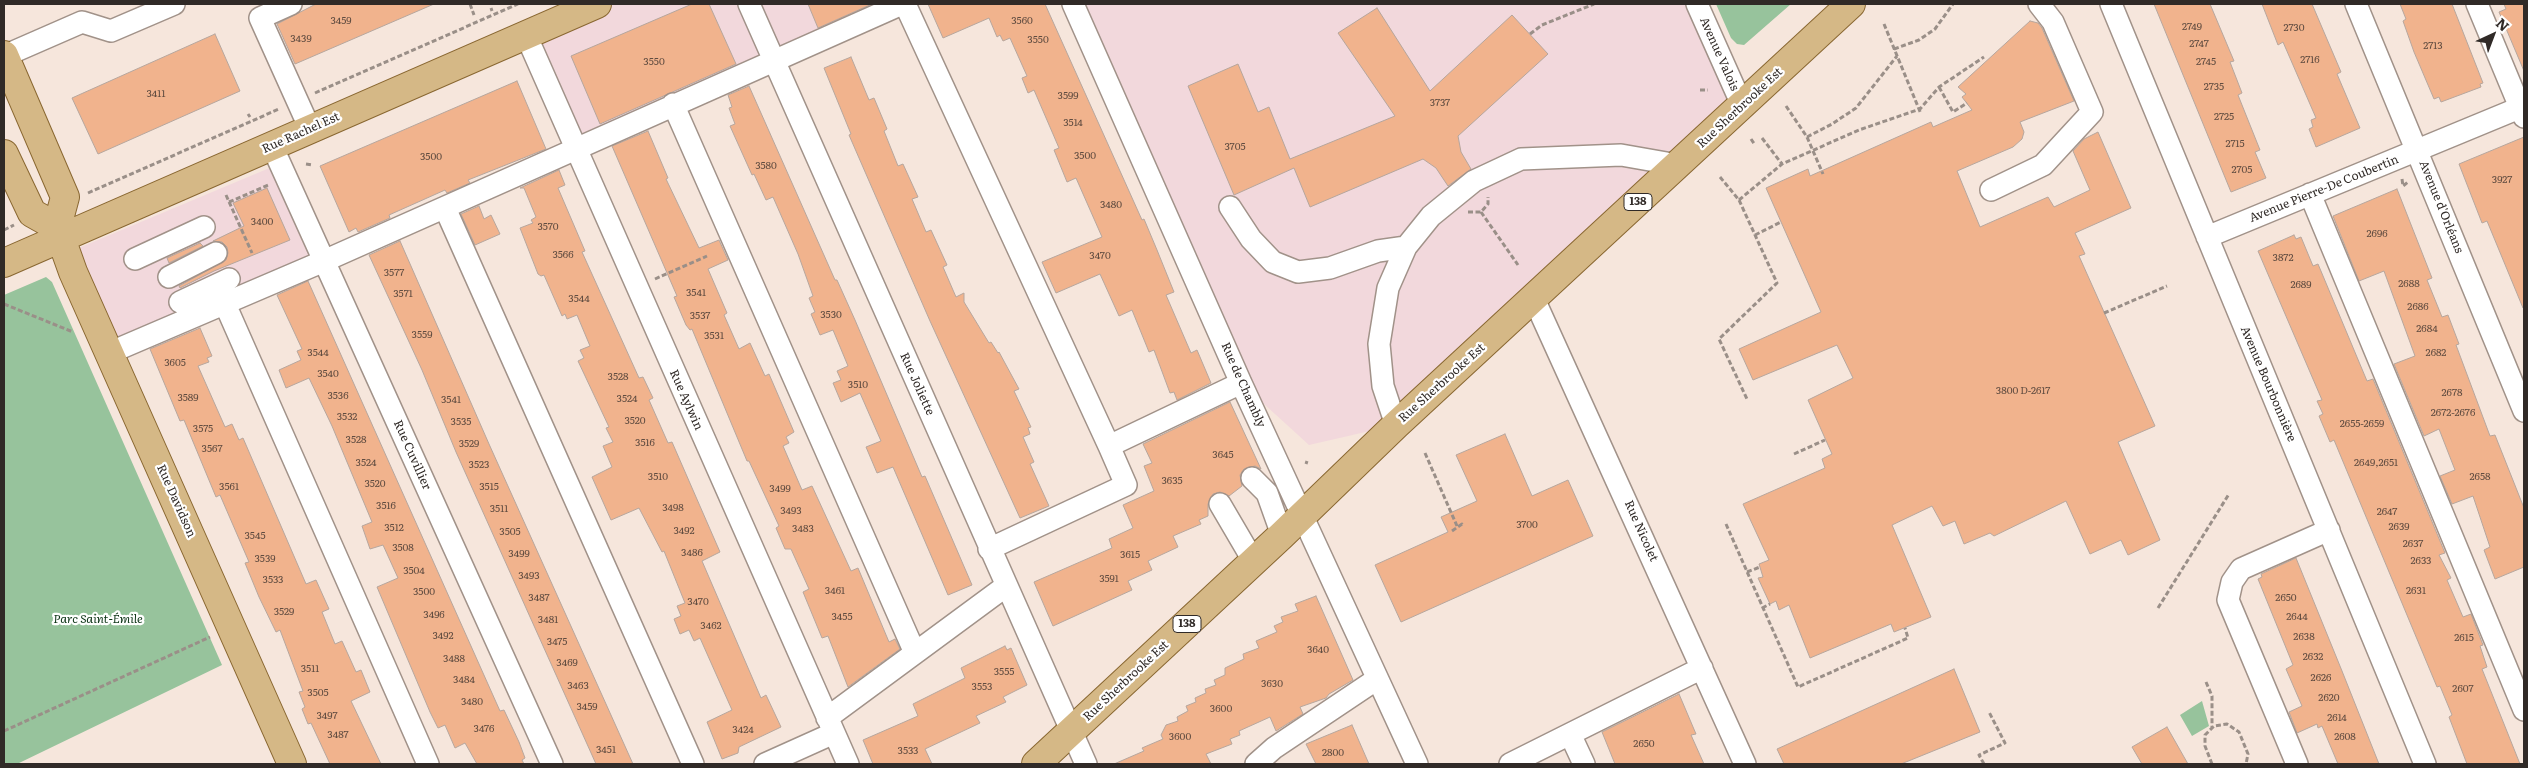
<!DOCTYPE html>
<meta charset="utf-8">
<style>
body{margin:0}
#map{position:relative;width:2528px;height:768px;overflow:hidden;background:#f6e6dc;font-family:Literata,serif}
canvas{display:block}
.frame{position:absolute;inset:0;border:5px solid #302a27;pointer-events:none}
.north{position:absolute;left:2468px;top:10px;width:50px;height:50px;-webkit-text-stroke:4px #fff;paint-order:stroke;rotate:43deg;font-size:14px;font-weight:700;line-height:20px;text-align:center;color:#302a27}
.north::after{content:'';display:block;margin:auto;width:18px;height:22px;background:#302a27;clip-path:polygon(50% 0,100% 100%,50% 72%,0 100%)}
</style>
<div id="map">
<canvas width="2528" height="768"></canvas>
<div class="frame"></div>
<div class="north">N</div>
</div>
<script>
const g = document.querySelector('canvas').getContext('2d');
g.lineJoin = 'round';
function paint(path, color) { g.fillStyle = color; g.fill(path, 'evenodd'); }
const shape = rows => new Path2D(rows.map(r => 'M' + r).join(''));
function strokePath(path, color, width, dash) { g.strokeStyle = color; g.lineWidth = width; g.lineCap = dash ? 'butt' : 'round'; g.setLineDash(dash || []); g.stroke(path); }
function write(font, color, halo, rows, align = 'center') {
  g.font = font + ' Literata,serif'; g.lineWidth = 4.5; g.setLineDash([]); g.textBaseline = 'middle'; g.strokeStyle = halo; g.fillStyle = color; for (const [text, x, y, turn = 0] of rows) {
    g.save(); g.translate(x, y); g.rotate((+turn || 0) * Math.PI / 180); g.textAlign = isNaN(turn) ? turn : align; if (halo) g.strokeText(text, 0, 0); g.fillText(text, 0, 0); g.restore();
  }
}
paint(shape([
 [597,4,902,4,575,148,526,35],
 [1074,4,1697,4,1742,105,1396,425,1309,445,1241,383],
 [279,164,324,261,100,357,55,258]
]), '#f2d8dc');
paint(shape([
 [1716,4,1791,4,1744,45,1737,44,1731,38],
 [46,277,52,282,222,665,17,764,4,764,4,295],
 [2202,701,2209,726,2192,736,2180,715]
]), '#97c39c');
const building = shape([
 [316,4,434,4,295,64,277,24,316,4],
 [692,4,709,4,736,64,600,124,571,56,692,4],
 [808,4,872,4,818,28,808,4],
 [928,4,1045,4,1142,220,1144,219,1157,250,1174,292,1166,295,1191,353,1197,350,1211,383,1177,400,1174,392,1170,393,1154,350,1149,352,1132,310,1119,316,1100,274,1056,293,1042,262,1102,237,1076,178,1067,182,1054,150,1059,148,1034,90,1028,93,1022,78,1027,76,1010,38,1003,41,1000,35,997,37,989,18,943,38,928,4],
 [2154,4,2210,4,2234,61,2230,62,2242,93,2238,95,2260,150,2255,152,2266,178,2231,192,2154,4],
 [2262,4,2312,4,2341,72,2337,74,2360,128,2316,147,2309,129,2313,127,2311,120,2316,118,2283,42,2278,45,2262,4],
 [2400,4,2452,4,2483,83,2480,84,2481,87,2441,102,2439,97,2434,99,2414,52,2403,21,2406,19,2400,4],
 [2504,4,2524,4,2524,71,2499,12,2506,9,2504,4],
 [1377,8,1430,91,1512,15,1548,54,1458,136,1461,152,1471,169,1448,186,1436,168,1423,159,1310,207,1294,168,1234,195,1188,86,1238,64,1258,112,1269,107,1290,159,1395,116,1338,33,1377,8],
 [2030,21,2038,23,2042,28,2074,101,2020,122,2024,132,2022,139,2013,147,1957,171,1980,227,2048,197,2054,207,2090,190,2073,151,2084,139,2098,132,2131,208,2075,233,2085,254,2079,256,2155,426,2118,442,2160,540,2128,555,2121,540,2090,554,2066,501,1994,536,1990,533,1964,544,1955,521,1943,526,1932,506,1892,525,1931,617,1894,632,1891,624,1810,658,1789,605,1779,610,1776,601,1770,604,1758,578,1763,577,1759,564,1769,560,1743,504,1825,468,1822,459,1832,454,1808,400,1853,378,1837,345,1753,380,1739,349,1821,312,1766,188,1808,169,1810,176,1931,122,1933,127,1972,110,1962,97,1966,94,1958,87,2030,21],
 [215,34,240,91,98,154,72,98,215,34],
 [851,57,869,100,874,98,887,129,884,131,898,166,903,164,918,197,912,199,926,232,931,230,947,265,943,267,956,297,964,293,964,302,989,343,991,342,998,353,999,352,1019,389,1014,391,1031,427,1028,428,1030,434,1023,437,1034,462,1030,464,1049,506,1020,518,930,321,849,135,851,134,824,68,851,57],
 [517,81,546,149,468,180,470,183,447,193,445,190,389,215,390,218,358,232,356,228,349,232,320,166,517,81],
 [749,86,835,280,837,280,855,320,922,477,925,476,972,585,948,595,893,467,877,473,866,447,881,441,860,393,841,402,833,383,841,380,837,371,848,366,833,330,820,335,811,314,815,312,809,298,813,296,798,254,773,197,766,200,754,174,752,175,730,126,735,124,729,108,732,107,728,95,749,86],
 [648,131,668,178,666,179,699,248,719,240,728,260,708,269,727,313,724,315,739,349,750,343,765,376,769,374,788,418,794,432,786,437,789,443,783,446,802,490,812,486,851,571,858,568,889,642,895,639,900,649,848,687,828,636,822,638,803,592,809,589,791,549,785,549,776,528,779,526,749,461,747,461,692,329,690,330,686,325,674,297,677,296,612,146,648,131],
 [2524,137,2524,308,2523,308,2487,221,2482,223,2459,164,2524,137],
 [559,170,565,185,558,188,585,251,582,252,639,378,643,377,653,398,649,400,668,443,672,442,720,552,702,561,761,698,766,695,781,727,739,747,738,753,722,759,707,722,732,710,700,638,694,641,689,630,680,634,674,619,681,616,677,606,685,603,664,551,662,552,639,508,611,520,592,477,612,467,603,446,613,442,606,428,609,427,578,361,584,358,580,350,590,346,577,315,567,319,565,314,562,316,544,275,541,276,538,274,520,228,533,223,531,220,536,217,524,188,520,188,559,170],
 [267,188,290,240,214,271,180,288,179,286,226,260,228,253,227,247,222,242,213,241,244,226,233,203,267,188],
 [2397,189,2432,278,2427,280,2442,317,2448,315,2459,344,2456,345,2490,436,2495,435,2524,508,2524,567,2495,579,2484,550,2490,547,2473,496,2452,504,2440,476,2455,470,2439,429,2424,436,2394,364,2415,356,2384,271,2359,281,2333,216,2397,189],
 [479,206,484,219,491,215,500,234,475,245,461,214,479,206],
 [2294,235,2296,239,2301,237,2313,266,2318,264,2367,381,2373,379,2445,553,2439,555,2451,578,2447,580,2463,617,2471,614,2483,645,2480,646,2487,667,2482,669,2520,764,2467,764,2449,717,2452,715,2440,686,2437,687,2334,440,2330,442,2319,416,2323,414,2317,401,2322,400,2258,251,2294,235],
 [400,241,489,444,633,764,596,764,456,452,422,370,369,255,400,241],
 [200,243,203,246,169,263,167,258,200,243],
 [308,281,500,711,504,710,519,742,525,758,522,760,524,764,477,764,465,743,455,748,445,725,438,728,430,712,377,587,398,578,383,545,370,549,362,526,372,522,332,426,309,378,286,388,279,370,301,360,297,351,302,349,277,295,308,281],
 [200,328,212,356,207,358,209,362,198,366,225,427,232,424,239,440,243,438,306,584,316,580,329,609,322,612,335,644,342,641,356,672,361,670,370,692,351,701,381,764,330,764,311,723,308,724,302,709,305,707,299,692,303,691,280,630,276,632,259,597,245,563,249,562,220,495,216,497,184,420,180,421,150,349,200,328],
 [1230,402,1261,469,1255,466,1244,469,1240,475,1242,486,1229,496,1220,492,1213,494,1208,504,1208,516,1199,520,1201,524,1173,536,1178,547,1148,561,1152,570,1128,581,1132,590,1053,626,1034,582,1112,548,1109,539,1133,528,1123,505,1154,491,1144,466,1152,463,1143,444,1230,402],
 [1505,434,1532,496,1568,480,1593,536,1401,622,1375,565,1448,532,1441,517,1477,501,1456,455,1505,434],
 [2296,558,2342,671,2379,764,2338,764,2322,726,2318,728,2317,724,2297,733,2289,712,2302,706,2286,669,2293,665,2258,579,2262,577,2261,574,2296,558],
 [1316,596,1353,680,1329,694,1326,698,1300,707,1303,714,1276,731,1270,717,1239,731,1240,735,1230,739,1232,744,1206,754,1211,764,1114,764,1144,751,1142,748,1163,739,1161,735,1166,725,1178,721,1177,717,1188,711,1186,706,1196,702,1195,698,1206,693,1205,689,1216,685,1214,680,1225,675,1225,668,1244,659,1243,654,1259,648,1256,641,1277,632,1274,626,1283,622,1281,617,1298,611,1295,604,1316,596],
 [1005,646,1007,650,1011,648,1027,685,1003,697,1006,702,976,716,980,723,925,749,932,764,873,764,863,740,918,716,913,704,965,678,961,668,1005,646],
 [1954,669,1980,732,1901,764,1784,764,1777,749,1954,669],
 [1679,694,1696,734,1691,735,1704,764,1615,764,1602,732,1679,694],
 [1352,725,1369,764,1316,764,1306,744,1352,725],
 [2167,727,2188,764,2142,764,2132,747,2167,727]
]);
paint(building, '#f1b38d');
strokePath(building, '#b6a69d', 1);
const minor = shape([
 [291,4,260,18,310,129],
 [749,4,1086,764],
 [905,4,1109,446],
 [1073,4,1241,383,1417,764],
 [1697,4,1742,105],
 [2111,4,2425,764],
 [2356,4,2524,411],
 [2477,4,2524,117],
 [526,35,848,764],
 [4,56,82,22,111,31,174,4],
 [673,104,915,653],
 [272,146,552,764],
 [1991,190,2043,165,2092,112,2053,22,2039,4],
 [2310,194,2524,710],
 [1230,207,1251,239,1273,262,1298,272,1330,268,1378,251,1406,247],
 [445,208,693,764],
 [2207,237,2524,106],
 [135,259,204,227],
 [169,277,216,253],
 [1534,299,1745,764],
 [180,302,229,279],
 [225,304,428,764],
 [109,353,324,261,902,4],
 [1396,425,1383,386,1379,344,1388,288,1406,247,1431,216,1474,181,1521,159,1621,155,1678,165],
 [1252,478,1267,493,1282,535],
 [1220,504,1254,562],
 [989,549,1126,485,1109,446,1241,383],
 [827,718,1006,586],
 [1570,734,1584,764],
 [765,764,834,733],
 [1256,764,1274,748,1377,679],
 [1510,764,1702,668],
 [2297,764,2228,600,2232,582,2241,569,2329,530]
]);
const major = shape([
 [4,55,65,197,57,227,73,272,292,764],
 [4,154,32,213,57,227],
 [4,263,597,4],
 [1036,764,1282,535,1396,425,1851,4]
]);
strokePath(minor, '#a19289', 24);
strokePath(major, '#896731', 30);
strokePath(shape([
 [470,4,474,15],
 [491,8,492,11],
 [1884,24,1921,114],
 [1530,34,1542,25,1594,4],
 [1894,49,1919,40,1935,29,1953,4],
 [1939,87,1953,112,1967,103],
 [1700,90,1708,90],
 [315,93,518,4],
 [1786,106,1807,137,1823,174],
 [248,114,250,117],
 [1807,137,1832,124,1856,108,1897,56],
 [1762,138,1782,164],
 [1751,139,1755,145],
 [306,164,312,165],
 [1720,177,1739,200,1777,283,1719,339,1747,399],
 [2402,179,2403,186,2408,182],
 [88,193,279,109],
 [226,195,252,253],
 [1739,200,1782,164,1859,130,1920,109,1939,87,1984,57],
 [229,202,268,185],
 [1468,212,1481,212,1488,204,1488,197],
 [1481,212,1518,265],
 [4,230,14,225],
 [1755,235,1781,222],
 [655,279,707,256],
 [4,304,73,332],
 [2104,313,2167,286],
 [1425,453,1457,526],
 [1794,454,1825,440],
 [1306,464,1307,461],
 [1726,524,1798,687,1908,638,1905,628],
 [1452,531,1462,524,1463,526],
 [1747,572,1760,567],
 [1762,608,1770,604],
 [2158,608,2229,494],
 [2206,682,2212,696,2212,728],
 [4,731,210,637],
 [1984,764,1979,755,2005,743,1989,712],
 [2212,764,2205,746,2205,735,2214,726,2227,724,2239,732,2248,754,2246,764]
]), '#9a8f88', 3, [5, 2.5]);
strokePath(minor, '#fff', 21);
strokePath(major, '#d5b886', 28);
write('10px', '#604c40', null, [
 ["3459",341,21],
 ["3560",1022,21],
 ["2749",2192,27],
 ["2730",2294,28],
 ["3439",301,39],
 ["3550",1038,40],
 ["2747",2199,44],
 ["2713",2433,46],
 ["2716",2310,60],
 ["3550",654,62],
 ["2745",2206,62],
 ["2735",2214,87],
 ["3411",156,94],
 ["3599",1068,96],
 ["3737",1440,103],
 ["2725",2224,117],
 ["3514",1073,123],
 ["2715",2235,144],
 ["3705",1235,147],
 ["3500",1085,156],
 ["3500",431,157],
 ["3580",766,166],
 ["2705",2242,170],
 ["3927",2502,180],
 ["3480",1111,205],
 ["3400",262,222],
 ["3570",548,227],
 ["2696",2377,234],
 ["3566",563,255],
 ["3470",1100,256],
 ["3872",2283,258],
 ["3577",394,273],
 ["2688",2409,284],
 ["2689",2301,285],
 ["3541",696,293],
 ["3571",403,294],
 ["3544",579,299],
 ["2686",2418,307],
 ["3530",831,315],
 ["3537",700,316],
 ["2684",2427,329],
 ["3559",422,335],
 ["3531",714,336],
 ["3544",318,353],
 ["2682",2436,353],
 ["3605",175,363],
 ["3540",328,374],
 ["3528",618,377],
 ["3510",858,385],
 ["3800 D-2617",2023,391],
 ["2678",2452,393],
 ["3536",338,396],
 ["3589",188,398],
 ["3524",627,399],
 ["3541",451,400],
 ["2672-2676",2453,413],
 ["3532",347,417],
 ["3520",635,421],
 ["3535",461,422],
 ["2655-2659",2362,424],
 ["3575",203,429],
 ["3528",356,440],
 ["3516",645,443],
 ["3529",469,444],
 ["3567",212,449],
 ["3645",1223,455],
 ["3524",366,463],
 ["2649,2651",2376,463],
 ["3523",479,465],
 ["3510",658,477],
 ["2658",2480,477],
 ["3635",1172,481],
 ["3520",375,484],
 ["3561",229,487],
 ["3515",489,487],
 ["3499",780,489],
 ["3516",386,506],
 ["3498",673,508],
 ["3511",499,509],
 ["3493",791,511],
 ["2647",2387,512],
 ["3700",1527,525],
 ["2639",2399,527],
 ["3512",394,528],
 ["3483",803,529],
 ["3492",684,531],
 ["3505",510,532],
 ["3545",255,536],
 ["2637",2413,544],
 ["3508",403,548],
 ["3486",692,553],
 ["3499",519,554],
 ["3615",1130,555],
 ["3539",265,559],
 ["2633",2421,561],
 ["3504",414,571],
 ["3493",529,576],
 ["3591",1109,579],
 ["3533",273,580],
 ["3461",835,591],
 ["2631",2416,591],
 ["3500",424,592],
 ["3487",539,598],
 ["2650",2286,598],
 ["3470",698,602],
 ["3529",284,612],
 ["3496",434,615],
 ["3455",842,617],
 ["2644",2297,617],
 ["3481",548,620],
 ["3462",711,626],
 ["3492",443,636],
 ["2638",2304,637],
 ["2615",2464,638],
 ["3475",557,642],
 ["3640",1318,650],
 ["2632",2313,657],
 ["3488",454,659],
 ["3469",567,663],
 ["3511",310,669],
 ["3555",1004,672],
 ["2626",2321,678],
 ["3484",464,680],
 ["3630",1272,684],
 ["3463",578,686],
 ["3553",982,687],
 ["2607",2463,689],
 ["3505",318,693],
 ["2620",2329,698],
 ["3480",472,702],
 ["3459",587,707],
 ["3600",1221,709],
 ["3497",327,716],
 ["2614",2337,718],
 ["3476",484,729],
 ["3424",743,730],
 ["3487",338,735],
 ["3600",1180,737],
 ["2608",2345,737],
 ["2650",1644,744],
 ["3451",606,750],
 ["3533",908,751],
 ["2800",1333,753]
]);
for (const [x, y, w] of [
 [1638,202,28],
 [1187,624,28]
]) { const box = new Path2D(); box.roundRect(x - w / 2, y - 8.5, w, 17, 4); g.fillStyle = '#fff'; g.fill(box); strokePath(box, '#302a27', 1); }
write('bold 11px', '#302a27', null, [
 ["138",1638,202],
 ["138",1187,624]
]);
write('12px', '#302a27', '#fff', [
 ["Avenue Valois",1719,54,66],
 ["Rue Sherbrooke Est",1740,108,-43],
 ["Rue Rachel Est",301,133,-24],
 ["Avenue Pierre-De Coubertin",2324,189,-22],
 ["Avenue d'Orléans",2441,207,68],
 ["Rue Sherbrooke Est",1442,383,-42],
 ["Rue Joliette",917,384,66],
 ["Avenue Bourbonnière",2268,384,67],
 ["Rue de Chambly",1243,385,66],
 ["Rue Aylwin",686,400,66],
 ["Rue Cuvillier",412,455,66],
 ["Rue Davidson",176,501,66],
 ["Rue Nicolet",1641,531,66],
 ["Rue Sherbrooke Est",1126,681,-43]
]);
write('italic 12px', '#0c3415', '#fff', [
 ["Parc Saint-Émile",98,619]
]);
</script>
